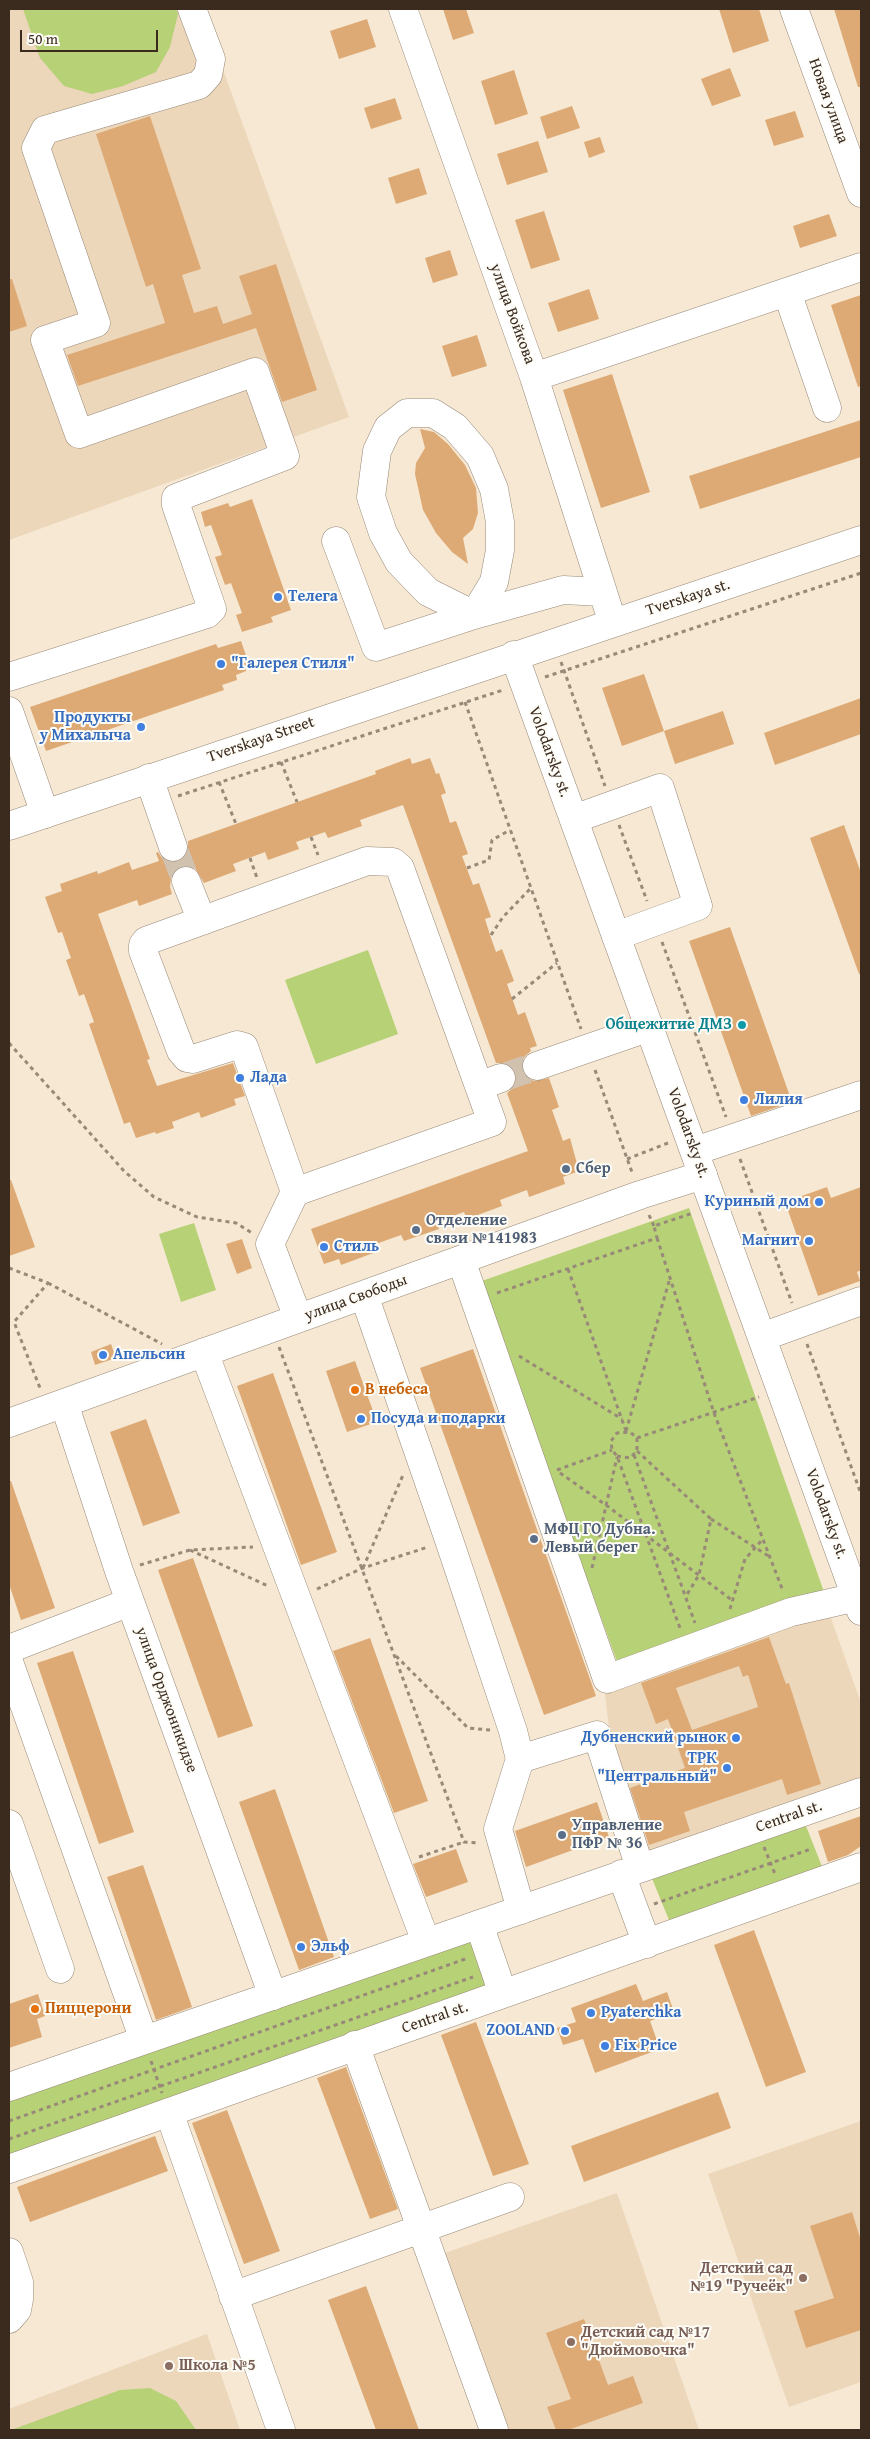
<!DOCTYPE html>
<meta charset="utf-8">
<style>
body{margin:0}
#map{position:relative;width:870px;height:2439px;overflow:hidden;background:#f6e8d3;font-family:"Gentium Book Plus",serif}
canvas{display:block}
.frame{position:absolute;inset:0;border:10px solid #3b2a1e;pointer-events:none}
.scale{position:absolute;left:20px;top:30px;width:138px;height:22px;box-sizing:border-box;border:2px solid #3b2a1e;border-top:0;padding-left:6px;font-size:15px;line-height:18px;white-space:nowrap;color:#3b2a1e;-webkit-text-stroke:4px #fdfcf7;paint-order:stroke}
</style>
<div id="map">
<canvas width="870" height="2439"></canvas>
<div class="frame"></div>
<div class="scale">50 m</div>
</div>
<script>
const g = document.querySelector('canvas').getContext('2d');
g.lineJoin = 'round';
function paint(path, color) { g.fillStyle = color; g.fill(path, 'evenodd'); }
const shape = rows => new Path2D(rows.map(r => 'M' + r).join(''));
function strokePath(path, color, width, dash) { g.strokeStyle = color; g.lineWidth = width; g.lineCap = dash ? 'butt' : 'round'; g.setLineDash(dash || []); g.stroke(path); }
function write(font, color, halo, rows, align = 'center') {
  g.font = font + ' "Gentium Book Plus",serif'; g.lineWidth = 4; g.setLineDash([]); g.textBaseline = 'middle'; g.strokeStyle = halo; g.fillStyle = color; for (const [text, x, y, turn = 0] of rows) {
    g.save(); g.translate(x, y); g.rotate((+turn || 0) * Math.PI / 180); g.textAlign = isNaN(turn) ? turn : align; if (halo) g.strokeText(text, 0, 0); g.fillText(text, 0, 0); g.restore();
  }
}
paint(shape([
 [9,9,201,9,349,417,9,540],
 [827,1607,861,1703,861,1785,642,1860,614,1773,604,1685],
 [861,2121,861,2382,789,2407,708,2174],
 [617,2193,699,2430,503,2430,442,2254],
 [207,2334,240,2430,9,2430,9,2409]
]), '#edd7bb');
paint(shape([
 [23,9,176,9,178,14,170,47,156,72,123,86,92,94,64,86,40,58],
 [368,950,398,1034,316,1064,285,980],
 [689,1208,824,1592,619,1667,479,1282],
 [194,1223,216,1290,181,1302,159,1234],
 [804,1821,825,1874,671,1925,651,1876],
 [475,1939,492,1988,9,2159,9,2099],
 [150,2388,176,2401,196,2430,11,2430,120,2390]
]), '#b7d176');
paint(shape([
 [443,9,466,9,474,33,453,40],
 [719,9,759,9,769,41,733,53],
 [834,9,861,9,861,87,858,87],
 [367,19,376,47,339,59,330,31],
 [730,68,741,96,712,106,701,79],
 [514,70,528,114,495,125,481,81],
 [395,98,402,119,371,129,364,108],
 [572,106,580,128,547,139,540,117],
 [795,111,804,137,774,146,765,120],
 [150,116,201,269,182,275,194,313,217,306,223,324,252,314,239,276,276,264,317,390,282,402,256,328,78,386,67,355,165,323,153,284,146,287,96,134],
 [600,137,605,152,589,158,584,142],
 [538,141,548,172,507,185,497,154],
 [419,168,427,194,396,204,388,178],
 [544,211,560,260,531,269,515,220],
 [829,214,837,236,800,248,793,226],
 [450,250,458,275,433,283,425,258],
 [9,279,12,279,27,326,9,332],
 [589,289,599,319,558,332,548,303],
 [861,295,861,386,858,387,831,305],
 [477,335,487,366,452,377,442,346],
 [612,374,650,492,601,508,563,390],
 [861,420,861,457,700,509,689,476],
 [420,429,434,432,448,444,465,465,476,488,478,513,473,529,463,538,468,564,452,552,436,533,423,510,415,474,416,463,425,448],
 [252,499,291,610,271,617,273,622,242,632,236,615,242,613,231,583,225,585,215,557,222,555,211,525,205,527,201,512,228,503,230,507],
 [241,641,249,664,245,666,246,671,236,675,237,680,222,685,224,690,46,751,30,707,216,644,218,648],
 [644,674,664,731,622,746,602,688],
 [861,698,861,734,775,765,764,733],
 [723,711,734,744,675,764,664,731],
 [410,758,412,764,430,758,436,774,439,773,446,793,441,795,450,823,456,821,468,854,462,856,473,885,479,883,491,917,485,919,490,935,496,952,502,949,514,981,507,984,518,1015,525,1012,537,1046,530,1048,531,1051,525,1056,522,1064,522,1072,527,1078,534,1081,549,1078,559,1107,552,1110,563,1141,570,1138,579,1171,563,1177,565,1184,529,1197,527,1190,500,1200,502,1206,467,1219,464,1212,436,1222,439,1229,404,1241,401,1235,373,1245,376,1252,341,1265,339,1259,324,1264,311,1229,528,1151,507,1093,513,1088,516,1081,515,1072,511,1066,504,1063,496,1063,403,805,360,820,362,826,328,838,325,832,296,842,299,849,268,860,265,852,233,864,236,871,204,883,195,868,189,866,181,866,174,871,171,878,170,887,172,894,139,906,137,900,98,914,150,1059,147,1060,157,1086,233,1063,245,1096,234,1099,236,1105,201,1118,199,1112,172,1122,174,1128,156,1134,155,1132,136,1138,130,1122,124,1124,89,1024,94,1022,84,994,79,996,66,960,71,958,62,932,58,933,45,897,62,891,60,884,97,871,98,874,129,862,132,870,159,861,156,853,158,852,162,858,170,862,179,862,184,858,188,850,188,841,376,774,375,771],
 [844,825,861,873,861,974,859,974,810,838],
 [730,927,792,1102,751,1116,689,941],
 [9,1180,11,1180,35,1247,9,1256],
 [827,1187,831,1198,861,1187,861,1270,857,1272,860,1281,818,1296,785,1202],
 [242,1239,252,1268,237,1274,226,1244],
 [111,1344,116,1358,95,1365,91,1352],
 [473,1349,596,1696,544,1715,420,1368],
 [355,1361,377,1422,347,1432,326,1371],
 [273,1373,337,1552,301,1565,237,1386],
 [146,1419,180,1513,143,1526,110,1432],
 [9,1481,11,1481,55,1608,21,1620,9,1584],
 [193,1558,253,1726,218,1738,158,1570],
 [769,1637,786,1684,789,1683,821,1784,787,1795,782,1779,684,1812,690,1831,649,1845,630,1788,685,1768,668,1719,656,1724,641,1683],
 [739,1666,743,1677,748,1675,758,1707,692,1730,676,1688],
 [370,1638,428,1801,394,1813,333,1651],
 [73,1651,134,1832,99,1844,37,1663],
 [275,1789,334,1957,299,1970,239,1802],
 [597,1802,609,1837,526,1867,515,1831],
 [861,1816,861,1846,848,1855,828,1862,818,1831],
 [456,1849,468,1882,426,1897,413,1864],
 [143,1865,192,2007,156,2020,107,1877],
 [754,1930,806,2072,766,2087,714,1945],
 [636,1984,643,2001,667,1992,674,2012,650,2021,660,2049,595,2073,583,2039,563,2045,557,2028,576,2022,571,2008],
 [38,1994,45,2016,37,2019,42,2037,9,2048,9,2004],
 [476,2022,529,2164,493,2176,441,2035],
 [346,2067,398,2209,370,2219,317,2078],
 [718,2092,731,2128,584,2182,571,2146],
 [227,2110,280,2251,244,2264,192,2123],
 [155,2136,168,2171,30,2222,17,2187],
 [852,2212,861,2241,861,2330,806,2348,794,2311,834,2298,810,2226],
 [366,2286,419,2430,376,2430,328,2300],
 [584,2319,608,2385,633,2376,643,2403,568,2430,556,2430,547,2407,571,2399,546,2333]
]), '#ddaa75');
strokePath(shape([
 [173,847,186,881],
 [501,1078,537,1066]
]), '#d1c2af', 28, [28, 14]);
const minor = shape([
 [403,9,534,377,608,608],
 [794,9,861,193],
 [787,292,827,408],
 [534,377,861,267],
 [336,541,376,647,474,615,494,582,500,550,500,522,494,489,480,456,455,427,433,413,407,413,388,428,377,451,371,497,383,533,399,562,428,592,474,615,563,590,602,592],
 [9,677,207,614,212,609,210,603,176,505,176,498,285,456,255,372,79,434,45,340,96,323,36,148,45,130,199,85,208,75,211,59,192,9],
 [9,711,45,814],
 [149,778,173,847],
 [574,819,660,788,698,906,616,936],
 [186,881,202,921],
 [537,1066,650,1027],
 [479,1086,501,1078],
 [695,1151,861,1095],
 [295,1192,244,1047,237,1045,193,1059,187,1058,181,1051,143,951,143,945,146,941,367,861,393,862,400,868,492,1122,295,1192,270,1244,298,1318],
 [461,1260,607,1679,791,1612,861,1596],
 [364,1295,449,1540,513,1731,520,1759,597,1735,640,1868],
 [762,1337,861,1301],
 [204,1352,426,1942],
 [64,1403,119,1571,273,1996],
 [9,1423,640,1195,703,1175],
 [9,1649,130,1602],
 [9,1662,144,2040],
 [520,1759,498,1829,521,1910],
 [9,1824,60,1969],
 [621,1874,647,1944],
 [479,1924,503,1994],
 [355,2045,494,2430],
 [9,2087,861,1792],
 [169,2112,281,2430],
 [9,2169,861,1867],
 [9,2252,19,2282,19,2299,17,2310,9,2319],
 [233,2296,510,2197]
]);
const major = shape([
 [514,655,861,1611],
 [9,826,861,540]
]);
strokePath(minor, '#988978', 29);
strokePath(major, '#988978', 29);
strokePath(shape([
 [561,662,605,786],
 [545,677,861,573],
 [465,702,581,1029],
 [281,762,297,802],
 [219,782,236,824],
 [178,796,503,690],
 [619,825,647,901],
 [311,837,318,855],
 [250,858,257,878],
 [467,868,489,860,492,840,510,830],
 [491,935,503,917,531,888],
 [662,942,726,1117],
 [512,999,557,963],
 [9,1043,124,1171,154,1197,197,1217,236,1223,252,1233],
 [595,1070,633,1175],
 [627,1159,668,1143],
 [740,1159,792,1303],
 [649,1215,654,1226],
 [657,1238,714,1413,783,1591],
 [9,1268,48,1283,14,1322,40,1388],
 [568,1269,626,1431],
 [48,1283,162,1344],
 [497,1293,657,1238,654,1226,693,1213],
 [807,1344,861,1494],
 [279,1347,464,1842,479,1843],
 [519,1356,622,1419],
 [626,1431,670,1278],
 [637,1438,759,1397],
 [637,1451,711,1519,699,1575,686,1596],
 [634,1455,695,1623],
 [617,1456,630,1458,637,1451,637,1438,630,1432,617,1433,611,1441,612,1450,617,1456,680,1628],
 [557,1470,612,1450],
 [560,1473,606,1505,733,1601],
 [711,1519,770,1557],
 [190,1550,268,1586],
 [140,1565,190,1550,253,1547],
 [363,1568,403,1475],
 [592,1568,617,1457],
 [317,1589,363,1568,428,1547],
 [730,1609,745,1559,763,1539],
 [396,1656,468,1728,490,1730],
 [764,1847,775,1874],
 [419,1857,464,1842],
 [654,1904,811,1849],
 [151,2061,162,2093],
 [9,2121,468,1958],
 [9,2139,473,1977]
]), '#988978', 3, [4, 4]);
strokePath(minor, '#fff', 28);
strokePath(major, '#fff', 28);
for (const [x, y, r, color] of [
 [278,597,5,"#3f7fe0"],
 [221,664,5,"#3f7fe0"],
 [141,727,5,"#3f7fe0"],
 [742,1025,5,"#0f9aa8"],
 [240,1078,5,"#3f7fe0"],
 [744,1100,5,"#3f7fe0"],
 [566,1169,5,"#5c6f8a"],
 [819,1202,5,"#3f7fe0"],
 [416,1230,5,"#5c6f8a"],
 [809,1241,5,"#3f7fe0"],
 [324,1247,5,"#3f7fe0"],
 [103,1355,5,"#3f7fe0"],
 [355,1390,5,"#e8710a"],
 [361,1419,5,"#3f7fe0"],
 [534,1539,5,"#5c6f8a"],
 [736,1738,5,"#3f7fe0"],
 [727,1768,5,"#3f7fe0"],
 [562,1835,5,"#5c6f8a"],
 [301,1947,5,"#3f7fe0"],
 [35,2009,5,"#e8710a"],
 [591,2013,5,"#3f7fe0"],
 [565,2031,5,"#3f7fe0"],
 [605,2046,5,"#3f7fe0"],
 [803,2278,5,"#8d6e63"],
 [571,2342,5,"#8d6e63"],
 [169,2366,5,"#8d6e63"]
]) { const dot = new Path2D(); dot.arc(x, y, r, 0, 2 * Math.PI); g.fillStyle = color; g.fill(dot); strokePath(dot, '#fdfcf7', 2); }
write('16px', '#3b2a1e', '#fdfcf7', [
 ["Новая улица",828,101,70],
 ["улица Войкова",512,314,70],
 ["Tverskaya st.",688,598,-18],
 ["Tverskaya Street",261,740,-19],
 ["Volodarsky st.",549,752,70],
 ["Volodarsky st.",688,1133,70],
 ["улица Свободы",356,1298,-20],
 ["Volodarsky st.",826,1514,70],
 ["улица Орджоникидзе",166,1700,70],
 ["Central st.",789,1817,-19],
 ["Central st.",435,2018,-19]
]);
write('bold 16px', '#366cbe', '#fdfcf7', [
 ["Телега",288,597],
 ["\"Галерея Стиля\"",231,664],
 ["Продукты",131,718,"right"],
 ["у Михалыча",131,736,"right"],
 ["Лада",250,1078],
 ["Лилия",754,1100],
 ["Куриный дом",809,1202,"right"],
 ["Магнит",799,1241,"right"],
 ["Стиль",334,1247],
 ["Апельсин",113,1355],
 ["Посуда и подарки",371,1419],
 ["Дубненский рынок",726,1738,"right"],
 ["ТРК",717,1759,"right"],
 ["\"Центральный\"",717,1777,"right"],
 ["Эльф",311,1947],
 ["Pyaterchka",601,2013],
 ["ZOOLAND",555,2031,"right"],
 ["Fix Price",615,2046]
], 'left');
write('bold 16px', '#0d838f', '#fdfcf7', [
 ["Общежитие ДМЗ",732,1025]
], 'right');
write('bold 16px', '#4e5e75', '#fdfcf7', [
 ["Сбер",576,1169],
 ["Отделение",426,1221],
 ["связи №141983",426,1239],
 ["МФЦ ГО Дубна.",544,1530],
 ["Левый берег",544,1548],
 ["Управление",572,1826],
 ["ПФР № 36",572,1844]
], 'left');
write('bold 16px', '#c56008', '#fdfcf7', [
 ["В небеса",365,1390],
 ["Пиццерони",45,2009]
], 'left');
write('bold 16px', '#785e54', '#fdfcf7', [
 ["Детский сад",793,2269,"right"],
 ["№19 \"Ручеёк\"",793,2287,"right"],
 ["Детский сад №17",581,2333],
 ["\"Дюймовочка\"",581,2351],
 ["Школа №5",179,2366]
], 'left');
</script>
